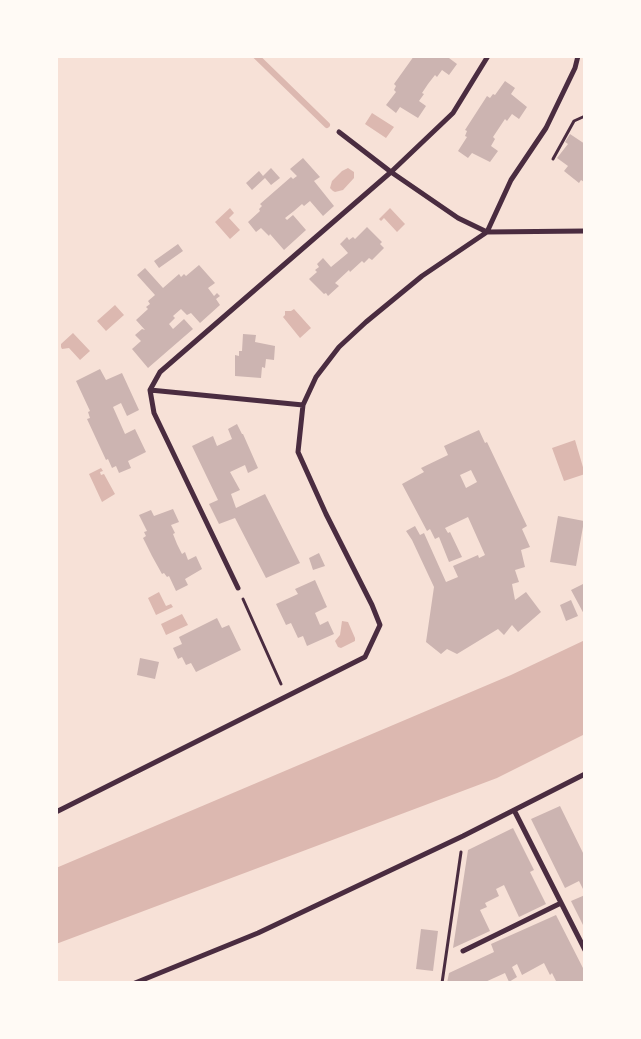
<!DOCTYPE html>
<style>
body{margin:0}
#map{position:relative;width:641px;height:1039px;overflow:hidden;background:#f7e1d7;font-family:"Playfair Display",serif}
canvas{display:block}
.frame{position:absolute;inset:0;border:58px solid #fffaf5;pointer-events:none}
</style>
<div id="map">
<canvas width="641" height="1039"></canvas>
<div class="frame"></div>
</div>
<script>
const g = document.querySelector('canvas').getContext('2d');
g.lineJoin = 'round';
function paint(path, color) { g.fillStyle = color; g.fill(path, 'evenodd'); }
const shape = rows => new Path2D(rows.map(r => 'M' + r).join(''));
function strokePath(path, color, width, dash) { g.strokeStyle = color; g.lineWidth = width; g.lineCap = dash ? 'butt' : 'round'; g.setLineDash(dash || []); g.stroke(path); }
paint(shape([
 [372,113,394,127,386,138,365,124],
 [348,168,354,172,354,178,343,190,335,192,333,191,330,188,332,181,342,171],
 [230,208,234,213,229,218,240,230,230,239,215,222],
 [390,208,405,224,397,232,384,218,381,221,379,219],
 [115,305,124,315,106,331,97,321],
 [294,309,311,328,300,338,283,317,285,315,285,311,291,311],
 [73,333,90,351,80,360,69,348,62,349,61,347,61,344],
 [575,440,585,474,564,481,552,448],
 [101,468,103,471,100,472,101,475,104,474,115,494,102,502,89,474],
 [159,592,166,606,171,604,173,607,156,615,148,598],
 [182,614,188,625,166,635,161,624],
 [342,621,348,622,355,638,355,641,341,648,338,647,335,641,340,635],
 [585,640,585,734,497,778,56,944,56,868,511,675]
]), '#dcb8b0');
strokePath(shape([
 [256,56,327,125]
]), '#dcb8b0', 6);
paint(shape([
 [414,56,451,56,449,58,457,64,449,75,442,70,437,77,435,75,428,84,422,93,424,94,419,101,426,106,418,118,400,107,396,113,386,105,396,92,394,90,396,86,394,84],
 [505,81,515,88,511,94,527,107,519,119,512,114,507,121,505,119,493,137,495,139,491,146,498,151,490,162,472,153,468,158,458,151,467,137,465,136,467,131,465,130,487,96,490,98,493,94,495,95],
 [570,134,585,144,584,182,581,180,579,183,564,171,568,166,557,158,568,144,565,142],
 [303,158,320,177,314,181,334,206,323,216,310,201,304,206,302,204,294,211,285,218,287,220,293,215,306,230,284,250,270,234,269,236,261,228,256,232,248,222,260,211,259,209,262,206,260,204,291,177,293,179,297,176,290,169],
 [271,168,280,178,271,185,265,178,252,190,246,183,259,171,263,176],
 [367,227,382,242,380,244,384,248,372,260,369,258,364,263,362,261,350,272,349,270,335,283,339,286,328,296,326,293,324,294,309,279,317,272,315,270,319,267,317,264,323,258,331,267,348,253,340,244,347,237,349,240,353,237,355,239],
 [178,244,183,251,159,268,154,261],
 [199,265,215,283,208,288,214,296,217,293,220,296,216,299,220,305,200,323,191,313,187,315,181,309,173,316,175,318,169,324,173,329,184,319,193,329,148,368,132,349,141,341,135,335,142,329,145,330,136,320,148,309,146,307,150,304,148,301,155,295,137,275,145,268,163,288,179,274,181,277,184,274,186,276],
 [243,334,256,335,255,342,275,346,274,360,266,359,265,368,262,367,261,378,235,376,235,355,239,356,239,351,242,351],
 [100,369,106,380,122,373,139,410,127,416,121,403,113,407,125,434,135,429,146,452,128,461,131,468,119,473,116,466,112,468,108,459,106,460,87,419,90,418,88,412,90,411,76,381],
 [237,424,242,434,243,434,258,468,248,473,245,465,230,472,240,490,231,494,236,508,265,494,300,563,266,578,235,518,219,524,209,504,218,500,192,446,213,436,217,446,232,439,228,429],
 [479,430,485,443,487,442,527,526,522,529,530,547,521,550,525,567,515,570,519,582,512,584,515,600,526,592,541,612,518,632,512,625,504,635,498,629,457,654,447,649,441,654,426,642,434,587,412,540,406,531,415,526,420,535,424,533,446,582,458,577,453,566,478,555,479,558,485,555,468,517,445,528,448,533,450,532,462,557,449,562,439,537,435,539,430,529,427,531,402,484,424,472,421,468,448,455,444,446],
 [471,470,477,482,466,488,460,475],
 [173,509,179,522,171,525,175,533,173,534,177,544,182,554,185,552,188,560,196,556,202,569,185,579,188,585,176,591,169,576,167,577,164,573,162,574,152,556,143,538,146,536,144,532,147,531,139,515,151,510,154,516],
 [558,516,584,521,576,566,550,562],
 [319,553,325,566,313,570,309,558],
 [315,580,327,607,315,613,320,625,328,621,334,634,307,646,303,636,298,638,291,623,286,625,276,604,298,594,295,589],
 [585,583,585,616,571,590],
 [571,600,578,616,566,621,560,605],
 [217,618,222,628,229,625,241,650,196,672,191,663,186,665,182,657,178,659,173,648,182,644,179,637],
 [140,658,159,662,155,679,137,675],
 [560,806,585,857,585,893,579,881,565,888,531,819],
 [513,828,534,870,530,872,546,904,519,917,504,885,496,889,499,896,485,903,487,907,480,910,490,931,453,948,468,850],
 [585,895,585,929,571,901],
 [556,915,585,972,585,983,557,983,552,973,550,975,544,963,522,975,517,964,512,967,517,977,509,982,505,973,483,983,447,983,449,973,494,952,491,944],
 [421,929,438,931,433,971,416,969]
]), '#ccb4b1');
strokePath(shape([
 [553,159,574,121,585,116],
 [243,599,281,684],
 [442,983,461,852]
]), '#4a2c40', 3);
strokePath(shape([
 [339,132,391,172,458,218,487,232,511,180,546,128,575,68,578,56],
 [150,390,303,405],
 [238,588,154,413,150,390,160,372,391,172,453,113,488,56],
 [514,810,585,950],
 [56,812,365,657,380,625,372,605,326,514,298,452,303,405,316,377,339,347,366,322,422,276,487,232,585,231],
 [463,951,561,903],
 [135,983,258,933,463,836,585,774]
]), '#4a2c40', 5);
</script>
